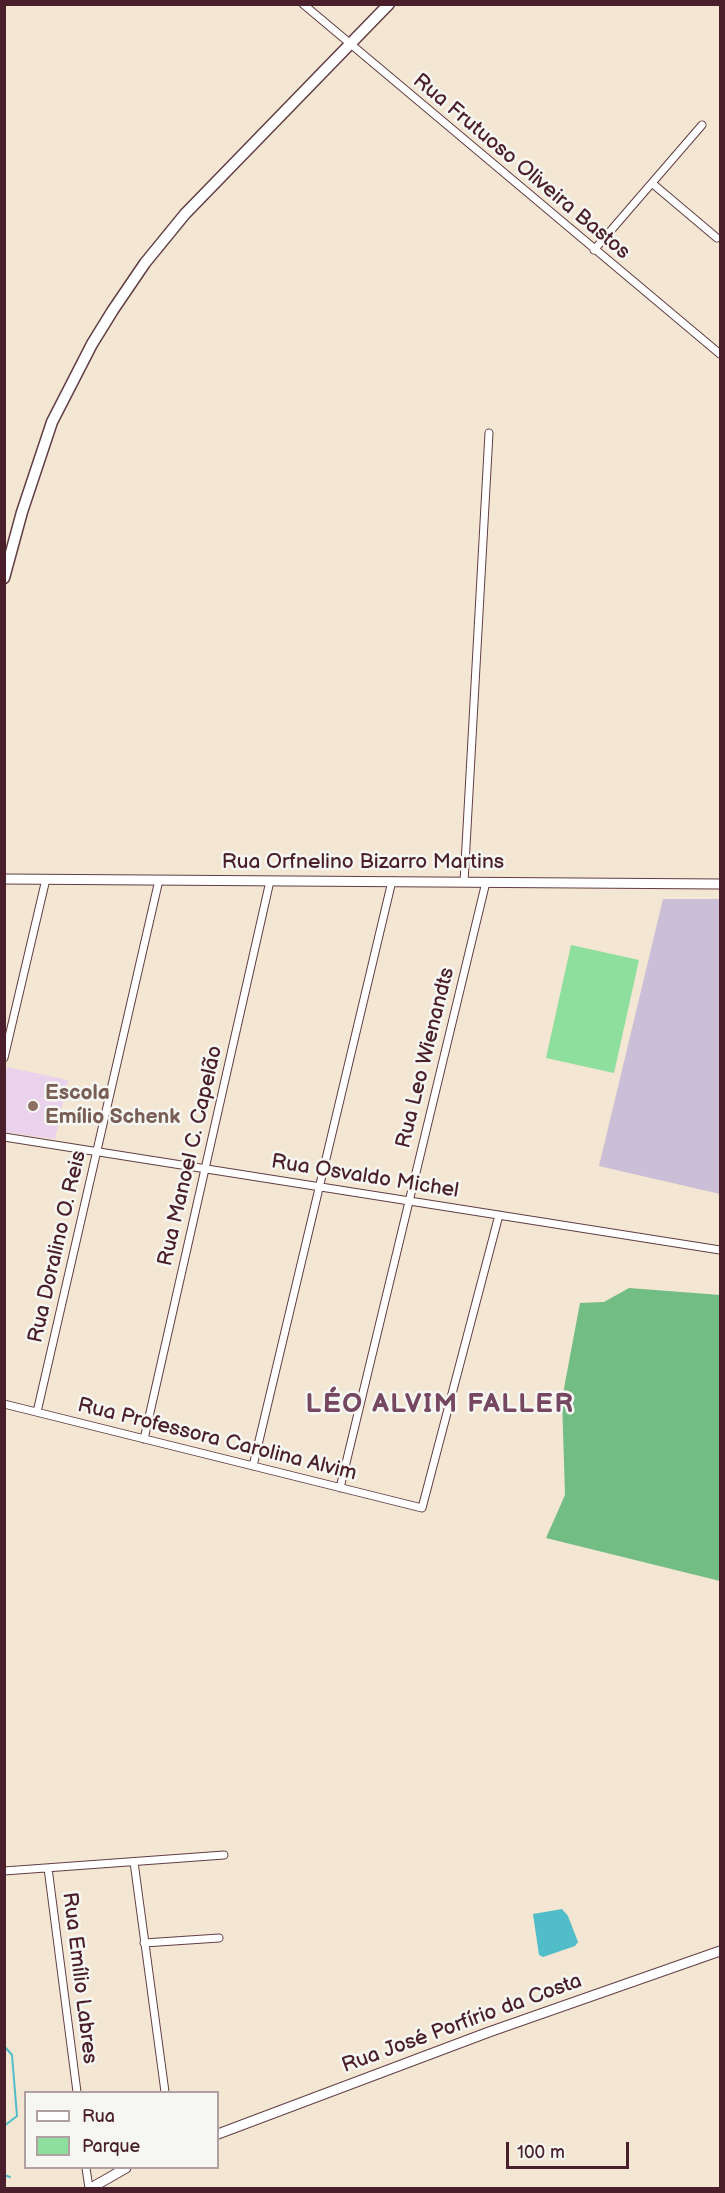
<!DOCTYPE html>
<meta charset="utf-8">
<style>
body{margin:0}
#map{position:relative;width:725px;height:2193px;overflow:hidden;background:#f3e6d2;font-family:"Balsamiq Sans",sans-serif}
canvas{display:block}
.frame{position:absolute;inset:0;border:6px solid #4a1f2b;pointer-events:none}
.legend{position:absolute;left:24px;top:2091px;width:195px;height:78px;box-sizing:border-box;background:#f6f6f2;border:2px solid #b1a0a2;margin:0;padding:8px 10px;list-style:none;font-size:18px;color:#4a1f2b}
.legend li{display:flex;align-items:center;gap:12px;height:30px}
.legend b{width:30px;border:2px solid #b1a0a2}
.scale{position:absolute;left:506px;top:2142px;width:123px;height:27px;box-sizing:border-box;border:3px solid #4a1f2b;border-top:0;padding-left:8px;font-size:18px;line-height:21px;white-space:nowrap;color:#4a1f2b;-webkit-text-stroke:4px #f6f6f2;paint-order:stroke}
</style>
<div id="map">
<canvas width="725" height="2193"></canvas>
<div class="frame"></div>
<ul class="legend">
<li><b style="height:8px;background:#fff"></b>Rua</li>
<li><b style="height:16px;background:#8ede9d"></b>Parque</li>
</ul>
<div class="scale">100 m</div>
</div>
<script>
const g = document.querySelector('canvas').getContext('2d');
g.lineJoin = 'round';
function paint(path, color) { g.fillStyle = color; g.fill(path, 'evenodd'); }
const shape = rows => new Path2D(rows.map(r => 'M' + r).join(''));
function strokePath(path, color, width, dash) { g.strokeStyle = color; g.lineWidth = width; g.lineCap = dash ? 'butt' : 'round'; g.setLineDash(dash || []); g.stroke(path); }
function write(font, color, halo, rows, align = 'center') {
  g.font = font + ' "Balsamiq Sans",sans-serif'; g.lineWidth = 5; g.setLineDash([]); g.textBaseline = 'middle'; g.strokeStyle = halo; g.fillStyle = color; for (const [text, x, y, turn = 0] of rows) {
    g.save(); g.translate(x, y); g.rotate((+turn || 0) * Math.PI / 180); g.textAlign = isNaN(turn) ? turn : align; if (halo) g.strokeText(text, 0, 0); g.fillText(text, 0, 0); g.restore();
  }
}
paint(shape([
 [7,1067,68,1080,55,1139,5,1132,4,1080]
]), '#ead1ec');
paint(shape([
 [663,899,720,899,720,1194,599,1166]
]), '#cabfd6');
paint(shape([
 [571,945,639,960,614,1073,546,1058]
]), '#8ede9d');
paint(shape([
 [629,1288,720,1295,720,1581,546,1538,565,1495,562,1399,580,1303,604,1302]
]), '#72bd84');
paint(shape([
 [562,1909,568,1916,578,1942,575,1946,543,1957,539,1955,533,1914]
]), '#50bdc9');
strokePath(shape([
 [4,2046,12,2055,17,2116,4,2126],
 [4,2175,10,2177]
]), '#50bdc9', 2);
const street = shape([
 [303,4,720,354],
 [653,184,717,238],
 [594,250,702,125],
 [464,882,489,433],
 [4,1058,46,879],
 [4,1137,720,1250],
 [4,1404,422,1508,499,1215],
 [37,1412,159,880],
 [144,1439,270,881],
 [253,1466,392,881],
 [340,1488,486,882],
 [134,1862,165,2092],
 [48,1868,77,2092],
 [4,1871,224,1855],
 [144,1943,219,1938],
 [86,2168,89,2188]
]);
const secondary = shape([
 [4,879,720,884],
 [218,2134,489,2032,720,1951],
 [91,2188,126,2168]
]);
const primary = shape([
 [4,578,22,512,52,422,92,344,113,310,145,263,185,214,389,4]
]);
strokePath(street, '#633d44', 9);
strokePath(secondary, '#633d44', 11);
strokePath(primary, '#633d44', 13);
strokePath(street, '#fff', 7);
strokePath(secondary, '#fff', 9);
strokePath(primary, '#fff', 10);
for (const [x, y, r, color] of [
 [33,1106,6,"#8d6e63"]
]) { const dot = new Path2D(); dot.arc(x, y, r, 0, 2 * Math.PI); g.fillStyle = color; g.fill(dot); strokePath(dot, '#f6f6f2', 2); }
write('21px', '#4a1f2b', '#f6f6f2', [
 ["Rua Frutuoso Oliveira Bastos",521,167,40],
 ["Rua Orfnelino Bizarro Martins",363,863],
 ["Rua Leo Wienandts",426,1058,-76],
 ["Rua Manoel C. Capelão",191,1156,-77],
 ["Rua Osvaldo Michel",365,1177,9],
 ["Rua Doralino O. Reis",58,1247,-77],
 ["Rua Professora Carolina Alvim",217,1440,14],
 ["Rua Emílio Labres",79,1978,83],
 ["Rua José Porfírio da Costa",462,2024,-20]
]);
write('bold 21px', '#785e54', '#f6f6f2', [
 ["Escola",45,1094],
 ["Emílio Schenk",45,1118]
], 'left');
g.letterSpacing = '1.5px';
write('bold 27px', '#764761', '#f6f6f2', [
 ["LÉO ALVIM FALLER",440,1405]
]);
g.letterSpacing = '0px';
</script>
